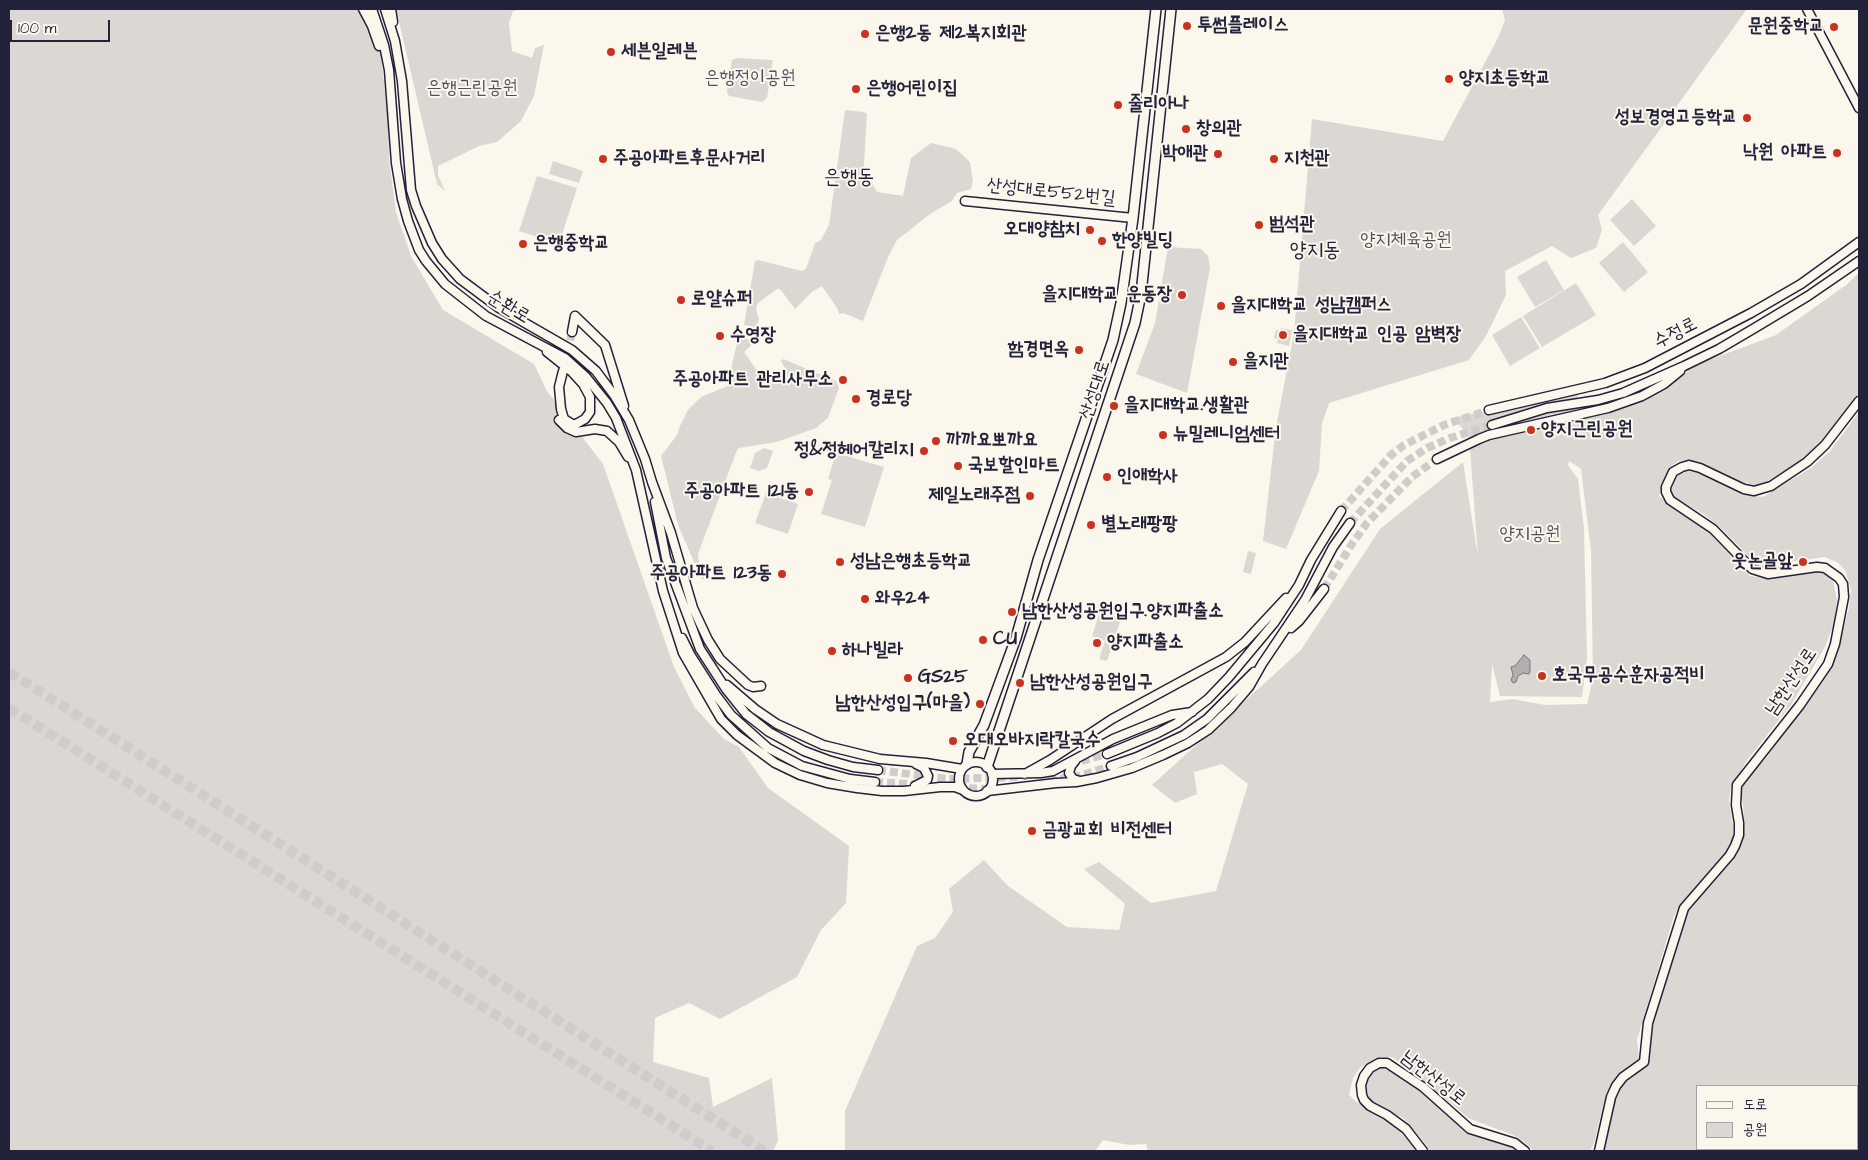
<!DOCTYPE html>
<meta charset="utf-8">
<style>
body{margin:0}
#map{position:relative;width:1868px;height:1160px;overflow:hidden;background:#fbf7ec;font-family:"Architects Daughter","Poor Story",sans-serif}
canvas{display:block}
.frame{position:absolute;inset:0;border:10px solid #22223b;pointer-events:none}
.legend{position:absolute;left:1696px;top:1085px;width:162px;height:65px;box-sizing:border-box;background:#fbf7ec;border:1px solid #a4a2a5;margin:0;padding:6px 9px;list-style:none;font-size:15px;color:#22223b}
.legend li{display:flex;align-items:center;gap:10px;height:25px}
.legend b{width:25px;border:1px solid #a4a2a5}
.scale{position:absolute;left:10px;top:20px;width:100px;height:22px;box-sizing:border-box;border:2px solid #22223b;border-top:0;padding-left:6px;font-size:15px;line-height:18px;white-space:nowrap;color:#22223b;-webkit-text-stroke:4px #fbf7ec;paint-order:stroke}
</style>
<div id="map">
<canvas width="1868" height="1160"></canvas>
<div class="frame"></div>
<ul class="legend">
<li><b style="height:6px;background:#fbf7ec"></b>도로</li>
<li><b style="height:14px;background:#dbd8d3"></b>공원</li>
</ul>
<div class="scale">100 m</div>
</div>
<script>
const g = document.querySelector('canvas').getContext('2d');
g.lineJoin = 'round';
function paint(path, color) { g.fillStyle = color; g.fill(path, 'evenodd'); }
const shape = rows => new Path2D(rows.map(r => 'M' + r).join(''));
function strokePath(path, color, width, dash) { g.strokeStyle = color; g.lineWidth = width; g.lineCap = dash ? 'butt' : 'round'; g.setLineDash(dash || []); g.stroke(path); }
function write(font, color, halo, rows, align = 'center') {
  g.font = font + ' "Architects Daughter","Poor Story",sans-serif'; g.lineWidth = 4; g.setLineDash([]); g.textBaseline = 'middle'; g.strokeStyle = halo; g.fillStyle = color; for (const [text, x, y, turn = 0] of rows) {
    g.save(); g.translate(x, y); g.rotate((+turn || 0) * Math.PI / 180); g.textAlign = isNaN(turn) ? turn : align; if (halo) g.strokeText(text, 0, 0); g.fillText(text, 0, 0); g.restore();
  }
}
paint(shape([
 [9,9,374,9,377,14,388,123,389,159,396,212,411,256,443,310,534,364,547,391,603,464,674,667,695,708,724,739,739,747,768,788,849,846,846,903,821,930,797,977,720,1019,689,1003,655,1018,653,1062,709,1078,713,1107,772,1078,778,1141,773,1151,9,1151],
 [396,9,523,9,513,11,509,23,512,51,532,58,535,48,544,45,534,96,521,121,497,142,479,146,438,166,438,175,445,191,437,184],
 [1502,9,1747,9,1598,215,1602,230,1596,248,1571,258,1552,246,1505,271,1506,295,1486,336,1469,360,1329,403,1322,423,1319,471,1286,549,1263,541,1276,427,1294,333,1312,119,1443,141,1498,38,1505,20],
 [737,58,773,60,767,98,762,102,729,96,727,92,732,60],
 [845,110,864,112,867,114,863,180,873,185,877,192,903,196,911,158,931,143,956,149,970,162,973,181,971,189,957,193,952,201,930,214,897,240,888,257,863,321,843,313,839,314,837,308,822,286,813,291,795,309,780,289,777,289,758,303,756,309,759,319,756,327,744,325,755,261,758,260,802,271,806,269,815,243,821,240,829,225],
 [553,161,583,171,579,183,549,174],
 [537,176,577,188,559,244,519,231],
 [1632,199,1656,226,1634,246,1610,220],
 [1623,242,1648,272,1624,292,1599,263],
 [1168,247,1201,249,1208,256,1210,268,1187,393,1136,374,1155,323],
 [1546,260,1564,290,1535,307,1517,277],
 [1859,273,1859,393,1821,443,1802,460,1759,486,1740,482,1696,463,1685,460,1678,461,1670,467,1662,486,1659,496,1708,532,1750,576,1765,578,1780,577,1818,570,1832,574,1837,600,1834,623,1825,647,1791,705,1748,759,1731,786,1729,800,1733,826,1733,838,1729,849,1680,905,1674,916,1637,1040,1639,1059,1629,1070,1614,1081,1606,1094,1594,1143,1590,1151,1534,1151,1524,1142,1513,1135,1468,1118,1450,1102,1402,1064,1392,1057,1384,1057,1376,1058,1360,1068,1353,1078,1349,1095,1358,1103,1395,1125,1408,1135,1417,1151,1148,1151,1146,1144,1129,1145,1103,1140,1095,1151,845,1151,845,1111,917,946,935,938,953,912,949,889,984,860,1008,886,1067,927,1119,930,1125,904,1084,869,1099,862,1151,903,1216,891,1248,784,1222,764,1194,772,1197,794,1175,803,1152,785,1301,650,1380,529,1463,462,1478,557,1469,435,1452,418,1578,393,1576,406,1623,392,1776,335,1846,285],
 [1569,461,1581,469,1591,550,1593,679,1587,704,1545,705,1513,699,1490,702,1492,664,1500,696,1582,697,1587,658,1584,529,1578,479,1568,465],
 [1576,283,1596,315,1542,347,1523,316],
 [1521,317,1540,348,1510,366,1492,335],
 [1281,328,1292,330,1289,346,1277,343,1278,339,1274,338,1276,330,1280,331],
 [741,335,754,343,744,352,765,382,768,382,786,370,781,361,783,359,836,381,839,388,828,418,816,428,777,442,739,448,737,450,698,554,699,563,706,577,702,580,678,525,661,456,677,435,679,428,688,410,701,397,730,385,732,379,732,364,739,336],
 [1859,412,1859,1151,1601,1151,1614,1096,1620,1085,1632,1074,1644,1067,1649,1058,1649,1039,1653,1015,1663,989,1676,942,1687,910,1701,891,1739,850,1743,841,1744,818,1743,803,1741,797,1742,787,1747,778,1767,757,1826,675,1835,658,1841,638,1849,608,1851,590,1845,570,1837,562,1824,557,1763,566,1754,562,1724,531,1705,515,1674,497,1669,490,1674,478,1682,473,1689,471,1700,474,1744,494,1763,497,1811,468,1830,451],
 [1697,1086,1857,1086,1857,1149,1697,1149],
 [764,448,773,451,767,468,759,471,750,468,755,453],
 [836,453,884,467,865,527,821,514,832,480,828,479],
 [766,493,798,504,788,534,755,523],
 [1248,551,1256,553,1251,574,1243,572],
 [1100,610,1121,619,1107,661,1099,659,1105,641,1092,636],
 [1378,1068,1384,1068,1392,1072,1421,1091,1479,1135,1500,1142,1519,1151,1430,1151,1420,1137,1403,1118,1369,1100,1366,1096,1365,1088,1367,1079]
]), '#dbd8d3');
const water = shape([
 [1524,655,1530,660,1530,672,1529,674,1523,673,1518,676,1516,682,1513,683,1511,680,1513,675,1511,667,1515,666,1524,655]
]);
paint(water, '#b1aeb0');
strokePath(water, '#787681', 1);
strokePath(shape([
 [565,364,572,332],
 [1341,511,1391,455,1404,445,1444,425,1489,410],
 [1350,523,1407,461,1427,448,1450,438,1492,425],
 [1324,589,1352,544,1367,523,1412,477,1437,459],
 [1070,764,1107,754],
 [878,770,947,779,1021,777],
 [1049,781,1079,776,1111,766],
 [875,782,921,785],
 [957,788,993,789]
]), '#d0ccc9', 8, [8, 4]);
strokePath(shape([
 [9,672,764,1151],
 [9,708,712,1151]
]), '#d0ccc9', 10, [10, 5]);
const secondary = shape([
 [363,9,372,26,379,46],
 [372,9,384,45,389,70,396,163,402,199,408,221,419,250,426,261,445,284,486,316,565,358,586,377,607,403,616,418,636,470,663,591,683,653,721,719,737,735,775,763,800,775,827,783,857,788,882,791,904,791,940,787,955,787,963,790],
 [385,9,395,41,402,81,411,190,416,206,432,243,442,259,460,279,499,308,572,350,596,371,614,395,629,420,645,459,652,482,671,533,693,608,708,640,720,659,748,685,753,687,761,686],
 [391,9,393,22],
 [1807,9,1859,108],
 [965,201,1133,218],
 [575,316,605,345,624,406],
 [572,332,575,316],
 [547,352,572,372,583,384,590,397,590,412,585,419,576,424,572,424,564,419,561,409,559,387,563,371],
 [1489,410,1605,383,1645,368,1751,313,1801,284,1859,242],
 [559,420,567,428,576,432,595,429,607,431,619,442,628,457],
 [1492,425,1547,408,1598,400,1623,393,1684,366,1719,349,1753,329,1808,296,1859,261],
 [1437,459,1479,439,1489,435,1608,408,1642,396,1664,384,1680,371],
 [655,502,666,558,700,649,726,689,746,714,769,732,804,751,828,760,853,767,878,770],
 [1291,628,1299,621,1324,589],
 [682,638,691,656,716,695,731,715,768,748,802,766,850,779,875,782],
 [727,685,755,709,777,724,823,745,880,759,926,763,962,769],
 [1107,754,1158,733,1177,723,1208,699,1229,677,1274,623,1299,585,1311,560,1341,511],
 [1075,761,1071,766,1069,773,1073,779,1080,781],
 '959 779a17 17 0 1 1 34 0a17 17 0 1 1-34 0Z',
 [1111,766,1137,757,1184,735,1207,719,1254,672],
 [992,774,1041,773,1053,771,1113,739,1172,715,1192,712],
 [1025,774,1050,760,1112,719,1226,657,1245,642,1286,598],
 [915,786,927,780,928,776,924,768,916,764],
 [987,791,1056,783,1076,782,1097,778,1132,768,1163,755,1188,743,1208,730,1231,708,1249,687,1262,664,1305,600,1333,547,1350,523],
 [1423,1151,1406,1129,1387,1115,1370,1106,1364,1100,1362,1095,1361,1085,1364,1076,1370,1068,1379,1063,1387,1063,1423,1087,1470,1129,1515,1143,1525,1151],
 [1599,1151,1611,1097,1616,1086,1623,1077,1644,1062,1648,1023,1684,908,1730,855,1735,846,1739,835,1739,823,1736,805,1737,785,1800,705,1828,664,1835,644,1844,597,1843,584,1839,578,1825,568,1817,567,1768,574,1752,569,1713,529,1670,500,1666,492,1666,487,1673,472,1682,467,1689,465,1700,468,1744,489,1754,491,1771,486,1807,462,1825,445,1859,401]
]);
const primary = shape([
 [967,764,969,752,984,725,1016,638,1038,560,1113,340,1121,303,1133,218,1156,9],
 [987,767,1135,323,1141,294,1171,9]
]);
strokePath(secondary, '#22223b', 11);
strokePath(primary, '#22223b', 12);
strokePath(secondary, '#fbf7ec', 8);
strokePath(primary, '#fbf7ec', 9);
for (const [x, y, r, color] of [
 [1187,26,5,"#c8321e"],
 [1834,27,5,"#c8321e"],
 [865,34,5,"#c8321e"],
 [611,52,5,"#c8321e"],
 [1449,79,5,"#c8321e"],
 [856,89,5,"#c8321e"],
 [1118,105,5,"#c8321e"],
 [1747,118,5,"#c8321e"],
 [1186,129,5,"#c8321e"],
 [1837,153,5,"#c8321e"],
 [1218,154,5,"#c8321e"],
 [603,159,5,"#c8321e"],
 [1274,159,5,"#c8321e"],
 [1259,225,5,"#c8321e"],
 [1090,230,5,"#c8321e"],
 [1102,241,5,"#c8321e"],
 [523,244,5,"#c8321e"],
 [1182,295,5,"#c8321e"],
 [681,300,5,"#c8321e"],
 [1221,306,5,"#c8321e"],
 [1283,335,5,"#c8321e"],
 [720,336,5,"#c8321e"],
 [1079,350,5,"#c8321e"],
 [1233,362,5,"#c8321e"],
 [843,380,5,"#c8321e"],
 [856,399,5,"#c8321e"],
 [1114,406,5,"#c8321e"],
 [1531,430,5,"#c8321e"],
 [1163,435,5,"#c8321e"],
 [936,441,5,"#c8321e"],
 [924,451,5,"#c8321e"],
 [958,466,5,"#c8321e"],
 [1107,477,5,"#c8321e"],
 [809,492,5,"#c8321e"],
 [1030,496,5,"#c8321e"],
 [1091,525,5,"#c8321e"],
 [840,562,5,"#c8321e"],
 [1803,562,5,"#c8321e"],
 [782,574,5,"#c8321e"],
 [865,599,5,"#c8321e"],
 [1012,612,5,"#c8321e"],
 [983,640,5,"#c8321e"],
 [1097,643,5,"#c8321e"],
 [832,651,5,"#c8321e"],
 [1542,676,5,"#c8321e"],
 [908,678,5,"#c8321e"],
 [1020,683,5,"#c8321e"],
 [980,704,5,"#c8321e"],
 [953,741,5,"#c8321e"],
 [1032,831,5,"#c8321e"]
]) { const dot = new Path2D(); dot.arc(x, y, r, 0, 2 * Math.PI); g.fillStyle = color; g.fill(dot); strokePath(dot, '#fbf7ec', 2); }
write('bold 19px', '#22223b', '#fbf7ec', [
 ["투썸플레이스",1197,26],
 ["문원중학교",1824,27,"right"],
 ["은행2동 제2복지회관",875,34],
 ["세븐일레븐",621,52],
 ["양지초등학교",1459,79],
 ["은행어린이집",866,89],
 ["줄리아나",1128,105],
 ["성보경영고등학교",1737,118,"right"],
 ["창의관",1196,129],
 ["낙원 아파트",1827,153,"right"],
 ["박애관",1208,154,"right"],
 ["주공아파트후문사거리",613,159],
 ["지천관",1284,159],
 ["범석관",1269,225],
 ["오대양참치",1080,230,"right"],
 ["한양빌딩",1112,241],
 ["은행중학교",533,244],
 ["을지대학교 운동장",1172,295,"right"],
 ["로얄슈퍼",691,300],
 ["을지대학교 성남캠퍼스",1231,306],
 ["을지대학교 인공 암벽장",1293,335],
 ["수영장",730,336],
 ["함경면옥",1069,350,"right"],
 ["을지관",1243,362],
 ["주공아파트 관리사무소",833,380,"right"],
 ["경로당",866,399],
 ["을지대학교.생활관",1124,406],
 ["양지근린공원",1541,430],
 ["뉴밀레니엄센터",1173,435],
 ["까까요뽀까요",946,441],
 ["정&정헤어칼리지",914,451,"right"],
 ["국보할인마트",968,466],
 ["인애학사",1117,477],
 ["주공아파트 121동",799,492,"right"],
 ["제일노래주점",1020,496,"right"],
 ["별노래팡팡",1101,525],
 ["성남은행초등학교",850,562],
 ["웃논골앞",1793,562,"right"],
 ["주공아파트 123동",772,574,"right"],
 ["와우24",875,599],
 ["남한산성공원입구.양지파출소",1022,612],
 ["CU",993,640],
 ["양지파출소",1107,643],
 ["하나빌라",842,651],
 ["호국무공수훈자공적비",1552,676],
 ["GS25",918,678],
 ["남한산성공원입구",1030,683],
 ["남한산성입구(마을)",970,704,"right"],
 ["오대오바지락칼국수",963,741],
 ["금광교회 비전센터",1042,831]
], 'left');
write('19px', '#505061', '#fbf7ec', [
 ["은행정이공원",750,79],
 ["은행근린공원",472,89],
 ["양지체육공원",1406,241],
 ["양지공원",1530,535]
]);
write('19px', '#22223b', '#fbf7ec', [
 ["산성대로552번길",1051,193,6],
 ["순환로",508,308,31],
 ["수정로",1676,334,-27],
 ["산성대로",1096,390,-72],
 ["남한산성로",1792,682,-56],
 ["남한산성로",1433,1079,38]
]);
write('21px', '#22223b', '#fbf7ec', [
 ["은행동",849,179],
 ["양지동",1315,252]
]);
</script>
